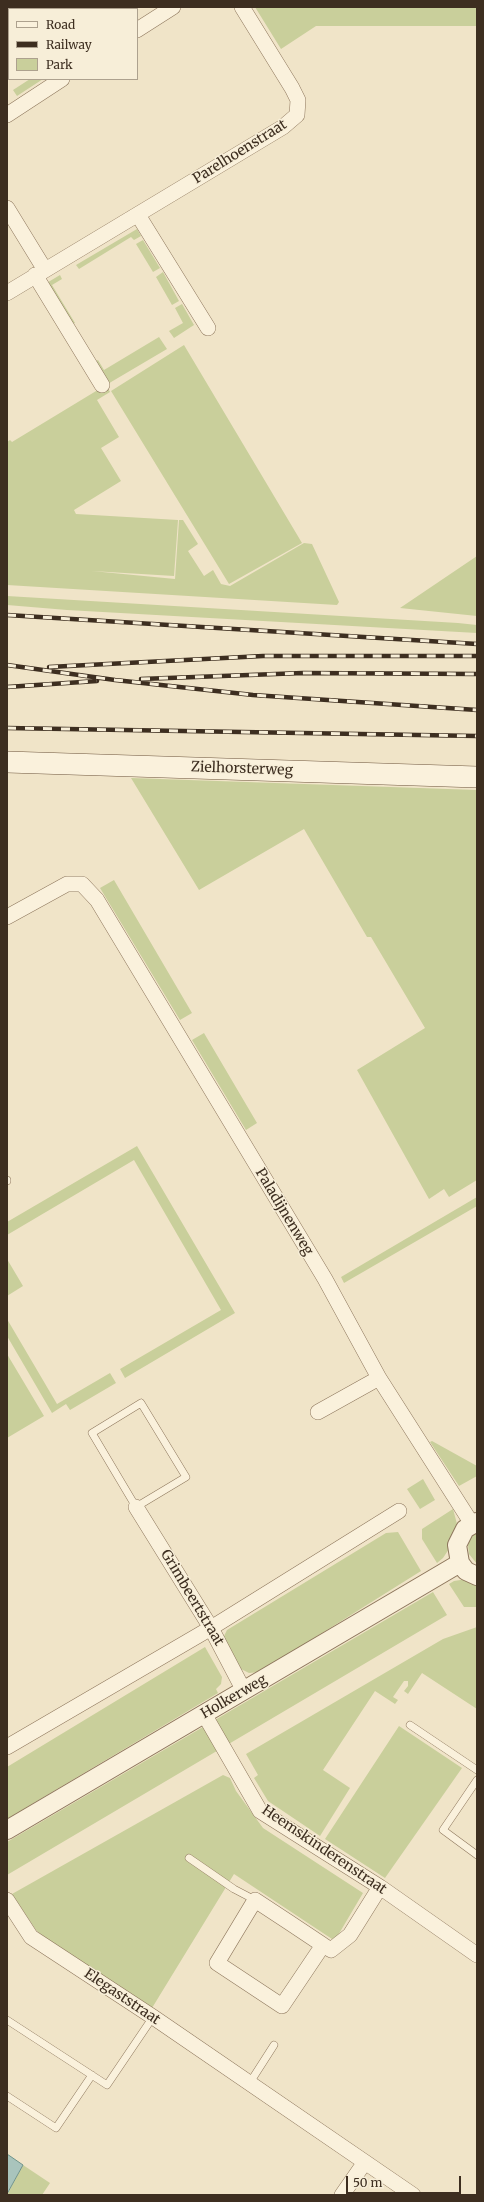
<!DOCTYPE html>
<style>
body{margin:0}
#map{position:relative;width:484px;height:2202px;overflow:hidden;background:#f0e4c8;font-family:Merriweather,serif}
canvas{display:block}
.frame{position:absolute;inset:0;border:8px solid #3d2e20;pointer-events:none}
.legend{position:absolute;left:8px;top:8px;width:130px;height:72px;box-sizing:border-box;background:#f7eed8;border:1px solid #ada18e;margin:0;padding:5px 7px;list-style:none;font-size:12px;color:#3d2e20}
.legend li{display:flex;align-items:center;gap:8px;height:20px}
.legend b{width:20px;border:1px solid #ada18e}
.scale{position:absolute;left:346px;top:2176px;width:115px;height:18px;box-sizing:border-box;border:2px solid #3d2e20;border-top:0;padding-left:5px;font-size:12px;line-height:14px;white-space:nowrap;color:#3d2e20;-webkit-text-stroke:3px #f7eed8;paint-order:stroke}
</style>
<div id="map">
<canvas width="484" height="2202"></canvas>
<div class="frame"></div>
<ul class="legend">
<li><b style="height:5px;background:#faf1dc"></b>Road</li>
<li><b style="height:5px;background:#3d2e20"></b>Railway</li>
<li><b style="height:11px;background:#c9cf9b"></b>Park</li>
</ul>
<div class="scale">50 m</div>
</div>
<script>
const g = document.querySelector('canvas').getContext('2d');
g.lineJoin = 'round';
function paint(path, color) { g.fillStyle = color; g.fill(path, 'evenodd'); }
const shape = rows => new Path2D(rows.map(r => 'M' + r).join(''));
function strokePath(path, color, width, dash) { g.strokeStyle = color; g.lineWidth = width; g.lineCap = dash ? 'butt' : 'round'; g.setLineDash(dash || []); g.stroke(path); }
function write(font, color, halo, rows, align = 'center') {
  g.font = font + ' Merriweather,serif'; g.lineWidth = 3; g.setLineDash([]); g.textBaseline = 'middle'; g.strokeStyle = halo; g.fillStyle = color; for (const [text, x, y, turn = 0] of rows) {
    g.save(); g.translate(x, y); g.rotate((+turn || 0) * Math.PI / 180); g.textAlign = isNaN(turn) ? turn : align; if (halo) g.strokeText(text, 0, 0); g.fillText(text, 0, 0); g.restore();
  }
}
paint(shape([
 [255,7,477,7,477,26,316,26,281,49],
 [30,79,43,79,17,96,13,90],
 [137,229,141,236,134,240,131,237,79,269,76,265],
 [143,240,160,268,153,272,136,244],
 [163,272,179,301,172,305,156,277],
 [60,275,62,279,52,285,75,323,70,326,45,284],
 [182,304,194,325,174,338,169,331,183,323,175,308],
 [159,337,167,349,106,385,110,392,97,400,119,437,101,448,121,481,74,510,76,514,178,520,174,576,92,571,175,579,179,520,183,520,198,544,188,551,204,576,213,570,221,584,230,586,304,543,312,544,339,602,337,605,7,585,7,442,10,440,12,442,106,385,93,363,98,360,104,370],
 [184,345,302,543,229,584,111,391],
 [477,556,477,616,400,608],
 [7,596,458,623,477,625,477,633,67,610,7,605],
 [131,778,477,790,477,1180,449,1197,444,1189,429,1199,357,1070,425,1028,371,937,367,937,304,829,199,890],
 [114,880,192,1013,180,1020,100,888],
 [204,1033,257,1123,246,1130,192,1040],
 [137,1146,235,1313,125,1378,120,1369,221,1310,134,1160,7,1235,7,1222],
 [477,1197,477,1206,344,1283,341,1277],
 [7,1259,23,1286,7,1296],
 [7,1319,57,1404,110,1373,116,1383,70,1410,66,1404,52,1413,7,1336],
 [7,1354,44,1416,7,1438],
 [432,1441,477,1466,477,1476,459,1486,430,1442],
 [423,1479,435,1500,420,1509,407,1489],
 [453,1509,457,1524,451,1546,443,1558,437,1563,422,1539,422,1529],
 [398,1532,421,1571,260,1672,249,1673,241,1669,224,1643,224,1636,227,1630,386,1533],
 [477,1533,477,1564,469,1554,468,1545,471,1536],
 [467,1579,477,1582,477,1607,464,1607,449,1584,454,1581],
 [433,1592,447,1615,7,1875,7,1842],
 [477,1627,477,1709,422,1673,408,1694,404,1691,408,1686,408,1681,404,1681,393,1697,398,1700,395,1704,375,1691,323,1770,350,1788,320,1836,268,1801,254,1778,258,1775,246,1754,443,1639],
 [205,1647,222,1677,221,1684,216,1689,218,1693,7,1819,7,1767],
 [399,1726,462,1768,385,1878,325,1839],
 [223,1775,230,1778,236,1791,263,1828,363,1893,337,1937,332,1939,234,1874,152,2008,46,1939,36,1930,12,1894],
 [23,2165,50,2183,42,2195,7,2195]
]), '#c9cf9b');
const water = shape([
 [7,2154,23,2165,7,2194,7,2154]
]);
paint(water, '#a9c4bc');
strokePath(water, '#6f938a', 1);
const service = shape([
 [7,1180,7,1181],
 [141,1403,186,1477,136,1507,92,1433,141,1403],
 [410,1725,477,1770],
 [477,1780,443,1830,477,1855],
 [189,1858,234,1889,255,1900],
 [7,2020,107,2085,153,2017],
 [249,2084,274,2045],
 [7,2096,56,2128,92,2075]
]);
const minor = shape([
 [137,30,173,7],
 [7,115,62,79],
 [7,208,45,270],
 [138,215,208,328],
 [35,275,102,385],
 [7,293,283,127,297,115,298,100,292,88,242,7],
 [7,917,67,884,82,884,97,900,325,1279,379,1378,472,1524],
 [318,1412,379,1378],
 [136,1507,211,1628,244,1691],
 [204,1714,260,1811,380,1887,477,1955],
 [7,1747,211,1628,399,1511],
 [7,1900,31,1937,153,2017,413,2195],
 [323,1945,282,2006,217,1963,255,1900,290,1923,323,1945,331,1950,350,1935,380,1887],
 [342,2195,365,2162]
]);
const tertiary = shape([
 [477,1522,465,1529,457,1545,460,1563,466,1571,477,1576],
 [7,1830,460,1563]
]);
const secondary = shape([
 [7,762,477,777]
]);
strokePath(service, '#8d765c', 8);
strokePath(minor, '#8d765c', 16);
strokePath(tertiary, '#8d765c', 20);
strokePath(secondary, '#6f573f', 22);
strokePath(service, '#faf1dc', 7);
strokePath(minor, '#faf1dc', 15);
strokePath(tertiary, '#faf1dc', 18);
strokePath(secondary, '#faf1dc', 21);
const rail = shape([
 [7,615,477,644],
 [7,665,115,680,253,695,477,710],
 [49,667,263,656,477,656],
 [141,679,303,673,477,674],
 [7,687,97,681],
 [7,728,477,736]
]);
strokePath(rail, '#3d2e20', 4.5);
strokePath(rail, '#f7eed8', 3, [9]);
write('14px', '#3d2e20', '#f7eed8', [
 ["Parelhoenstraat",240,152,-32],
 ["Zielhorsterweg",242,769,2],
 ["Paladijnenweg",284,1212,59],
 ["Grimbeertstraat",192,1598,59],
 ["Holkerweg",234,1697,-30],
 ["Heemskinderenstraat",324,1850,34],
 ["Elegaststraat",122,1997,34]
]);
</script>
